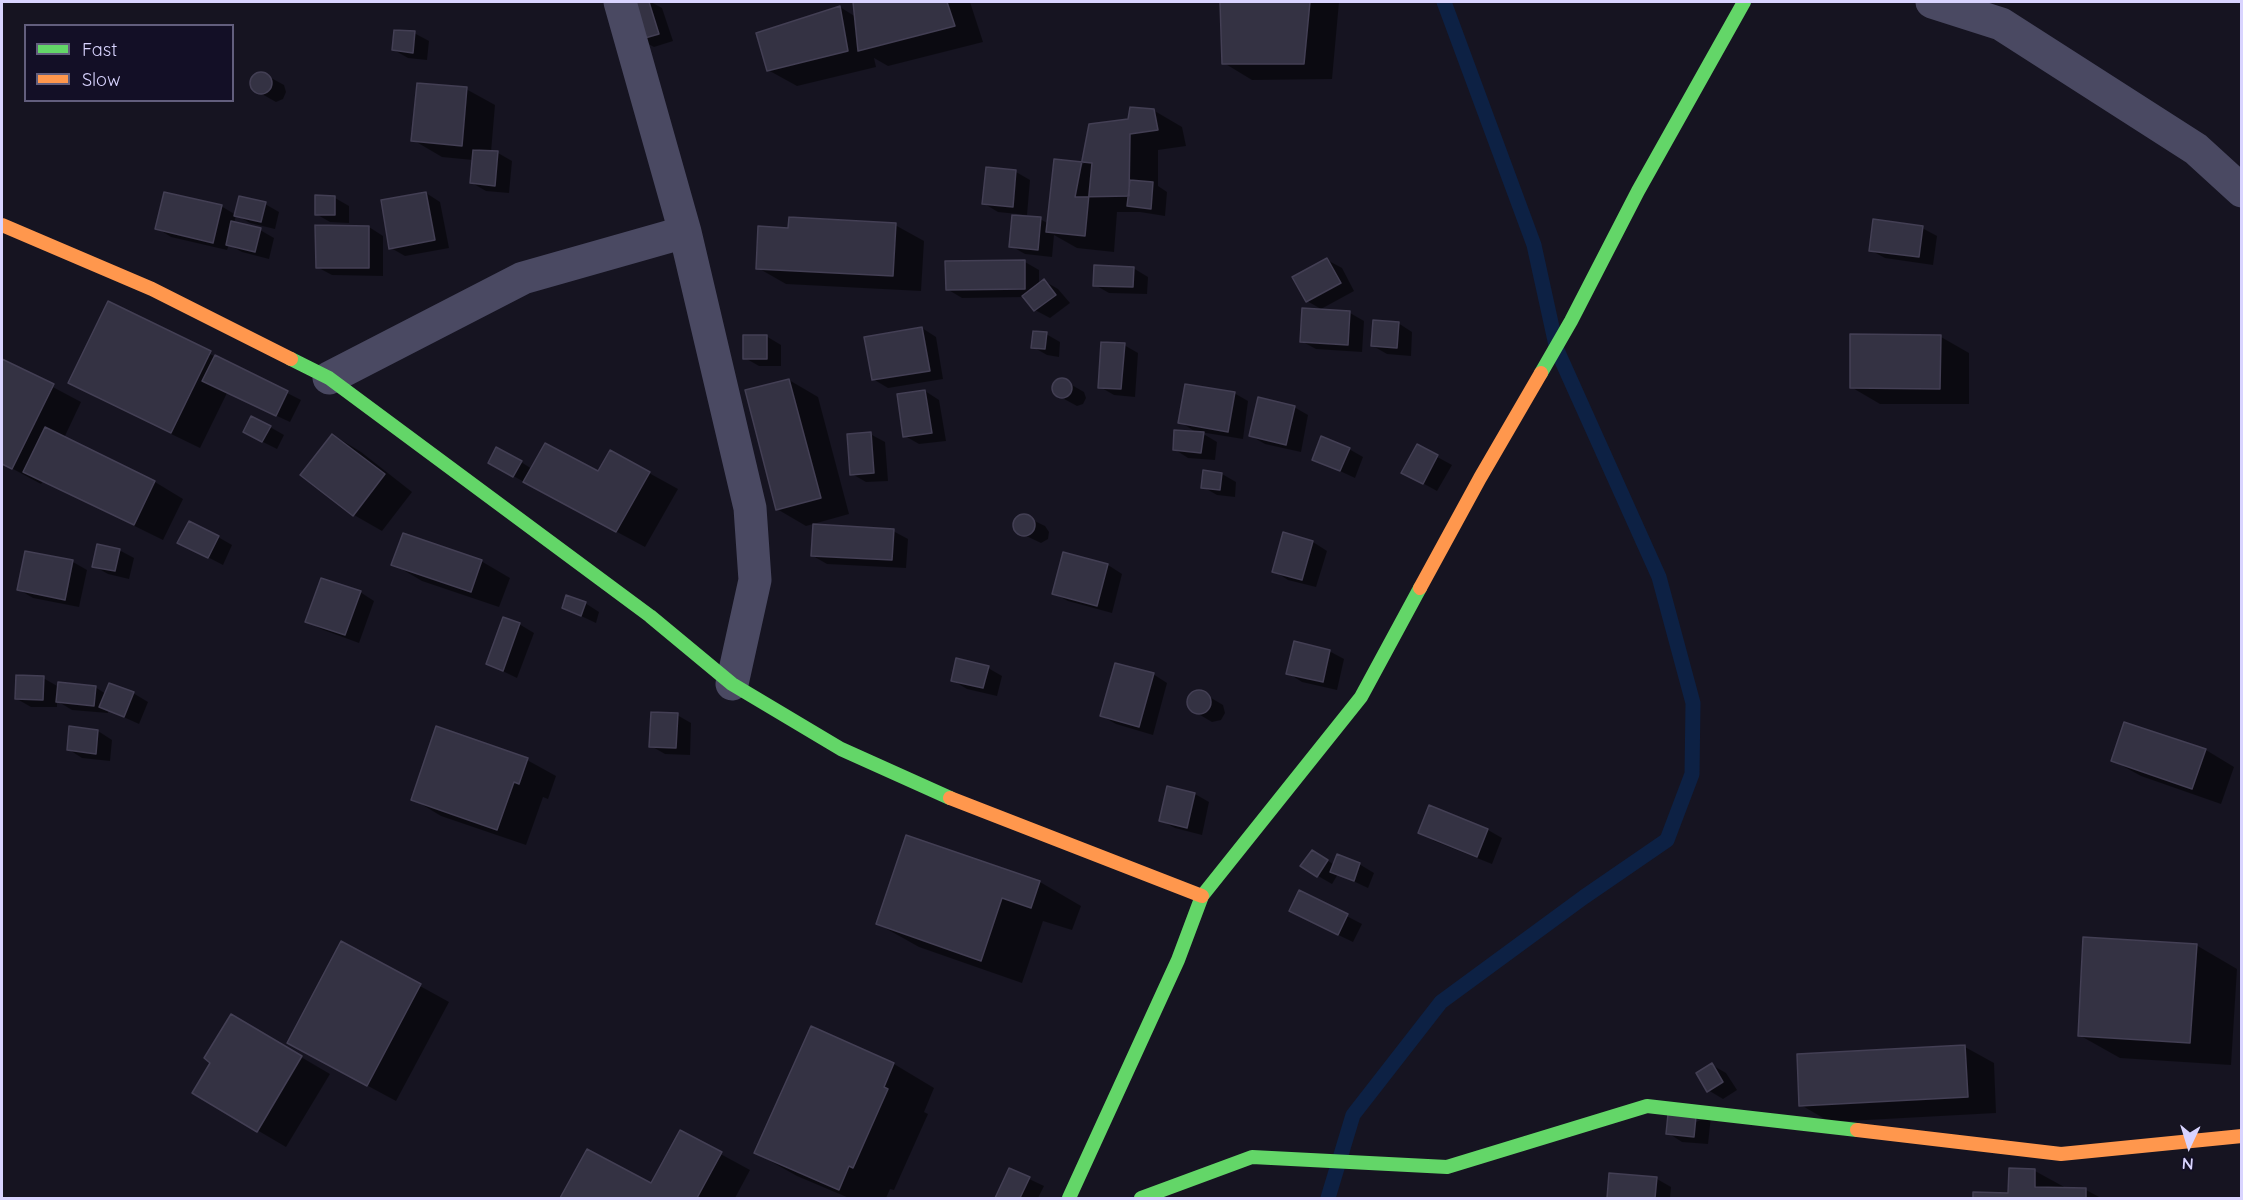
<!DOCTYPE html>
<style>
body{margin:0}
#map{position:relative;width:2243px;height:1200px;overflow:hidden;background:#161421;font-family:Quicksand,sans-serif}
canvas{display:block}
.frame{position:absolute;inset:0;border:3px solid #d9d4ff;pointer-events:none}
.legend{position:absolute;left:24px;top:24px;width:210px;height:78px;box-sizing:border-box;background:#130f26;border:2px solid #625e7d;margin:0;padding:8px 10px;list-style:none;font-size:18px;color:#d9d4ff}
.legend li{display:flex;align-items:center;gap:12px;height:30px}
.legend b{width:30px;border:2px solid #625e7d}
.north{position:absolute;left:2159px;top:1116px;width:60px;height:60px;-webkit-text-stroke:4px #130f26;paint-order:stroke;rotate:184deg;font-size:16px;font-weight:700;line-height:24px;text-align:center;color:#d9d4ff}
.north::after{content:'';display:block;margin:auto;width:21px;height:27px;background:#d9d4ff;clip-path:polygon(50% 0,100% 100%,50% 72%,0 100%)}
</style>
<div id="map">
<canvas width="2243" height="1200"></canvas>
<div class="frame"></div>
<ul class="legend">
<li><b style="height:8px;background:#63d668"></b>Fast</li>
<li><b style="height:8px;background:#ff974d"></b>Slow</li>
</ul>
<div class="north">N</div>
</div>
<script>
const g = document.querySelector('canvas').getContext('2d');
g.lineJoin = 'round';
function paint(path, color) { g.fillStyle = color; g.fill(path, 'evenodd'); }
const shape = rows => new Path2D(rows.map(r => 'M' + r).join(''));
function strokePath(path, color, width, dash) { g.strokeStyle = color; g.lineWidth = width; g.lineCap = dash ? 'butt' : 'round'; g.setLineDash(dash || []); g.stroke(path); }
paint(shape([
 [641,2,651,2,662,8,673,41,654,47,639,39,629,5],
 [855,2,970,2,983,42,888,66,874,58,876,67,797,86,768,70,840,7,856,17],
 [1221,2,1339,2,1332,79,1252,80,1224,63],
 [414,33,429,41,427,60,408,58,394,50],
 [262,73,284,85,286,92,283,99,276,102,253,89,251,82,254,75],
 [466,89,495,105,491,152,498,153,512,161,509,193,486,191,472,183,473,160,442,157,413,140],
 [1153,110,1182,127,1186,146,1158,150,1158,186,1167,192,1165,216,1140,212,1117,212,1114,252,1077,248,1054,235,1052,257,1025,254,1011,246,1040,219,1049,224,1083,164,1130,121],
 [1016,172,1030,180,1027,215,998,212,983,203],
 [426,193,440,202,449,248,405,256,391,248],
 [335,198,349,206,349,223,330,222,316,214],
 [265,204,279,212,275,229,250,223,236,215,234,223,260,230,274,238,269,259,242,252,229,245,227,250,171,237,157,228,221,206,236,215],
 [895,225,924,241,921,291,786,284,758,268],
 [369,227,383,236,383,276,332,275,317,267],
 [1922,228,1937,236,1933,265,1885,258,1870,250],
 [1327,260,1342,268,1354,291,1321,309,1307,301],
 [1025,262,1039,270,1039,284,1044,281,1058,289,1070,303,1050,318,1035,310,1025,297,962,298,947,289],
 [1133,268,1148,277,1147,294,1109,293,1095,285],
 [109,303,301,400,290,422,227,393,200,448,99,399,70,382],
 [1350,313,1364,321,1362,352,1316,349,1301,341],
 [1398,323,1412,332,1411,356,1387,354,1373,346],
 [922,328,936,337,943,379,888,388,873,379],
 [1046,334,1060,342,1059,357,1047,355,1033,347],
 [766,336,781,345,781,366,759,366,745,358],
 [1941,337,1969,353,1969,404,1880,404,1851,387],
 [1124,345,1138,353,1135,397,1114,395,1100,387],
 [2,360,81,402,64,438,155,482,183,499,163,540,43,481,41,484,2,463],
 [789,380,818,397,849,514,806,526,777,509],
 [1063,380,1084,392,1086,398,1083,404,1077,406,1055,394,1053,388,1056,382],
 [925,391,939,400,946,441,919,444,905,436],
 [1234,393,1248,401,1243,439,1200,432,1217,442,1215,460,1188,458,1174,449,1199,434,1180,422],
 [1294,407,1308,415,1301,452,1265,444,1251,436],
 [270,427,284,435,277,449,259,440],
 [870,434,885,442,888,481,866,482,852,474],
 [333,435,361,452,412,492,382,531,354,515],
 [1417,446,1452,465,1437,491,1417,480],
 [1349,449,1363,457,1355,478,1314,459],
 [521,462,532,469,599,473,649,473,678,489,645,547,504,471],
 [1205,472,1222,474,1236,482,1235,497,1217,495,1203,487],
 [1022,515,1045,526,1049,532,1048,539,1041,543,1018,532,1014,526,1016,519],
 [893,531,908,539,906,568,827,564,813,556],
 [1284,534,1313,542,1327,551,1316,587,1288,580,1274,571],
 [218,537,232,545,223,565,194,550],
 [119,550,134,558,129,579,108,574,94,566],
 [26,553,73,562,87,570,79,607,33,598,18,589],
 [1064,553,1108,565,1122,574,1112,613,1068,601,1053,593],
 [481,561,510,578,499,607,422,581,393,564],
 [360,592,374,601,359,643,321,629,306,621],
 [585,603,599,612,596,623,564,608],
 [519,624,534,633,517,678,488,664],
 [1329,651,1344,659,1337,690,1302,682,1288,673],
 [988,668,1002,676,997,696,967,689,952,680],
 [1153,674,1167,683,1153,735,1116,724,1102,716],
 [43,678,59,687,95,687,106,694,133,693,148,702,139,724,108,710,108,713,72,710,57,701,57,707,31,707,17,699],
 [1201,692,1223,705,1225,713,1221,720,1212,722,1190,709,1188,700,1193,694],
 [677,715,691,723,690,755,665,754,651,746],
 [2125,724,2206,750,2234,767,2221,804,2141,776,2112,760],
 [70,728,98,731,112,740,110,761,82,758,68,749],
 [437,728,527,760,556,776,548,799,543,797,526,845,441,816,413,799],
 [1195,794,1209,802,1202,835,1175,828,1160,820],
 [1430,807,1488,830,1502,838,1492,864,1434,841,1420,832],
 [907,837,1040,882,1081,906,1072,930,1043,921,1022,983,919,947,878,924],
 [1312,852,1335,865,1359,864,1374,873,1368,888,1338,874,1332,884,1318,876,1302,866],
 [1300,892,1362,924,1353,942,1305,919],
 [342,943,449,1002,396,1101,318,1059],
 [2196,945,2237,969,2231,1065,2120,1058,2079,1035],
 [231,1016,330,1074,286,1147,194,1093,212,1063],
 [812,1028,894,1064,934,1088,924,1112,928,1114,894,1190,890,1189,886,1198,849,1198,797,1176,756,1153],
 [1965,1047,1994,1063,1996,1113,1830,1122,1801,1105],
 [1712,1065,1726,1073,1737,1090,1723,1099,1708,1090],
 [1711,1116,1708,1144,1682,1142,1668,1133],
 [680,1132,750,1170,735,1198,562,1198,587,1151,652,1185],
 [1010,1170,1044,1186,1038,1198,997,1198],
 [2035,1171,2068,1189,2086,1190,2101,1198,1975,1198,1975,1194,2009,1194],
 [1610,1175,1657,1179,1671,1187,1670,1198,1608,1198]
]), '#0007');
strokePath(shape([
 [1328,1198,1353,1115,1441,1002,1584,897,1667,840,1692,774,1693,703,1659,577,1557,350,1534,245,1444,2]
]), '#0d2144', 15);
const building = shape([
 [636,2,649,2,659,34,638,40,636,2],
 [853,2,947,2,955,26,858,51,853,2],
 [1220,2,1310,2,1304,64,1222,64,1220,2],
 [840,6,848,51,767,71,756,33,840,6],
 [394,30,415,31,413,53,392,50,394,30],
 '250 83a11 11 0 1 1 22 0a11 11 0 1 1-22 0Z',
 [417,83,467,87,462,146,411,141,417,83],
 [1130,107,1154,109,1158,130,1130,134,1129,196,1075,197,1089,124,1128,119,1130,107],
 [473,150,498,151,495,186,470,183,473,150],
 [1054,159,1092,163,1085,236,1046,232,1054,159],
 [986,167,1016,170,1013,207,982,204,986,167],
 [1130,180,1153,182,1151,209,1127,206,1130,180],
 [164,192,222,205,213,243,155,229,164,192],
 [426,192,435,240,389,249,381,200,426,192],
 [315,195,335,196,335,215,315,215,315,195],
 [239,196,266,202,261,222,234,216,239,196],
 [1012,215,1041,217,1038,250,1009,247,1012,215],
 [789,217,896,223,893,276,756,269,758,226,788,228,789,217],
 [1873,219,1923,226,1919,257,1869,251,1873,219],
 [231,221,261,228,255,252,226,245,231,221],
 [315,225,369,226,369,268,316,268,315,225],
 [1327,258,1341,283,1306,302,1292,277,1327,258],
 [1025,260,1025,289,946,290,945,261,1025,260],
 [1094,265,1134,267,1133,287,1093,286,1094,265],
 [1044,279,1056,295,1034,311,1022,296,1044,279],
 [108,301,211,351,171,433,68,383,108,301],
 [1302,308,1350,311,1348,345,1300,342,1302,308],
 [1373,320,1399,322,1397,348,1371,346,1373,320],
 [922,327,930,371,872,380,864,337,922,327],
 [1033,331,1047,332,1045,349,1031,348,1033,331],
 [1850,334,1941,335,1940,389,1850,388,1850,334],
 [743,335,767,335,767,359,743,359,743,335],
 [1101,342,1125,343,1121,389,1098,388,1101,342],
 [215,355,288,391,276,416,202,381,215,355],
 [2,359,54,384,12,469,2,464,2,359],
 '1052 388a10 10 0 1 1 20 0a10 10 0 1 1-20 0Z',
 [789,379,821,498,776,510,745,390,789,379],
 [1185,384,1235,392,1228,432,1178,423,1185,384],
 [925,390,932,433,903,437,897,394,925,390],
 [1258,397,1295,406,1286,445,1249,436,1258,397],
 [251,416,271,426,262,442,243,432,251,416],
 [45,427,155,481,134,525,23,472,45,427],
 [1174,430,1204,432,1201,453,1173,450,1174,430],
 [871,432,874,473,850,475,847,434,871,432],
 [332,434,385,474,353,516,300,475,332,434],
 [1321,436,1350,448,1340,471,1312,460,1321,436],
 [545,443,598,471,610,450,650,472,616,532,523,482,545,443],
 [1417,444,1438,455,1423,484,1401,473,1417,444],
 [496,447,522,461,513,477,488,463,496,447],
 [1203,470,1222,473,1220,490,1201,488,1203,470],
 '1013 525a11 11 0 1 1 22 0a11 11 0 1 1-22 0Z',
 [189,521,219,536,208,558,177,543,189,521],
 [813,524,894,529,892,560,811,556,813,524],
 [1283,532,1313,541,1302,580,1272,572,1283,532],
 [403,533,482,560,471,592,391,565,403,533],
 [97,544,120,549,115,571,92,567,97,544],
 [25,551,73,560,65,600,17,590,25,551],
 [1063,552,1108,564,1097,606,1052,594,1063,552],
 [321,578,361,591,345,635,305,622,321,578],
 [566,595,586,602,581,616,562,608,566,595],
 [503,617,520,623,503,671,486,664,503,617],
 [1294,641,1330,650,1323,682,1286,674,1294,641],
 [956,658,989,666,983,688,951,681,956,658],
 [1115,663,1154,673,1139,727,1100,716,1115,663],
 [16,675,44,676,43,700,15,699,16,675],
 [58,682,96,686,94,706,56,702,58,682],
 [109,683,134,692,124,717,99,707,109,683],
 '1187 702a12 12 0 1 1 24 0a12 12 0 1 1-24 0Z',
 [651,712,678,713,676,748,649,747,651,712],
 [2124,722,2206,749,2192,789,2111,761,2124,722],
 [69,726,98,730,96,754,67,750,69,726],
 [436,726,528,758,519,784,514,782,497,830,411,800,436,726],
 [1167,786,1195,793,1187,828,1159,821,1167,786],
 [1429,805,1488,829,1477,857,1418,833,1429,805],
 [906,835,1040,881,1031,908,1002,898,981,961,876,924,906,835],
 [1312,850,1328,860,1317,877,1300,866,1312,850],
 [1337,854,1360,863,1354,881,1330,872,1337,854],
 [1299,890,1348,914,1338,935,1289,911,1299,890],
 [2083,937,2197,944,2190,1043,2078,1036,2083,937],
 [341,941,421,984,367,1086,287,1043,341,941],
 [231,1014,302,1056,257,1132,192,1093,210,1063,204,1058,231,1014],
 [811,1026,894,1063,884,1087,888,1089,853,1168,849,1166,839,1190,754,1153,811,1026],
 [1965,1045,1968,1097,1799,1106,1797,1054,1965,1045],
 [1712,1063,1723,1082,1707,1092,1696,1073,1712,1063],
 [1669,1104,1697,1106,1694,1137,1666,1134,1669,1104],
 [680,1130,722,1152,697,1198,560,1198,587,1149,651,1183,680,1130],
 [1009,1168,1030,1177,1020,1198,995,1198,1009,1168],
 [2009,1168,2035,1169,2035,1187,2086,1188,2086,1198,1973,1198,1973,1192,2008,1193,2009,1168],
 [1609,1173,1657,1177,1655,1198,1607,1198,1609,1173]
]);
paint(building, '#343243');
strokePath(building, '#433f54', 1.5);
strokePath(shape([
 [620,2,685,232,750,508,755,580,732,684],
 [1932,2,2001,24,2196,149,2242,191],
 [329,378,523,278,685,232]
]), '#4a4962', 33);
strokePath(shape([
 [291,359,329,378,650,616,732,684,841,749,950,798],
 [1541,373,1571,321,1638,191,1744,2],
 [1069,1198,1178,960,1202,896,1361,697,1420,588],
 [1141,1198,1252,1157,1447,1167,1647,1106,1857,1130]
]), '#63d668', 14);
strokePath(shape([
 [2,225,152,289,291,359],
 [1420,588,1480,478,1541,373],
 [950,798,1202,896],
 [1857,1130,2061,1154,2242,1136]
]), '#ff974d', 14);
</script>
